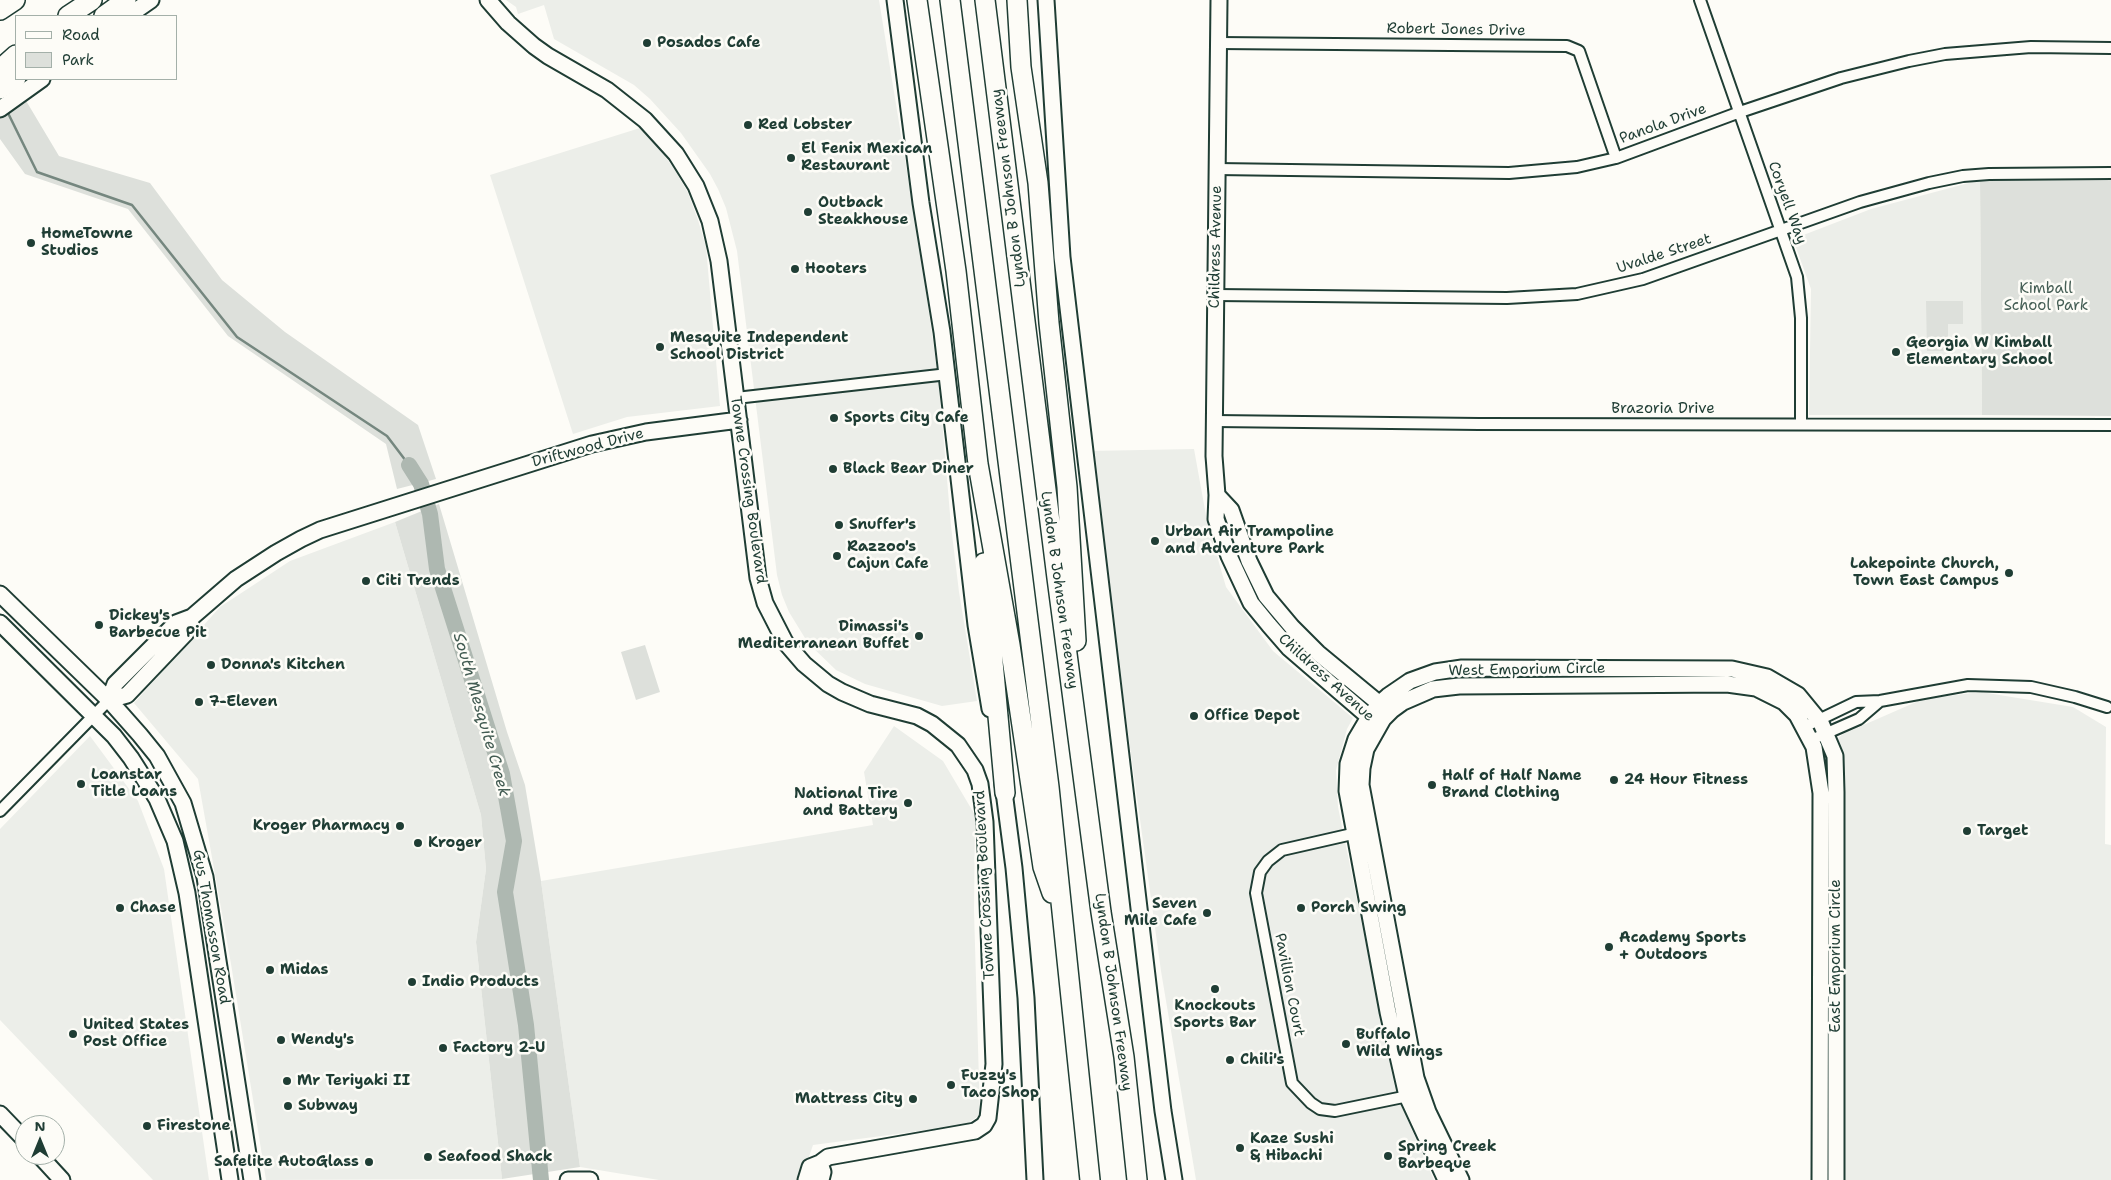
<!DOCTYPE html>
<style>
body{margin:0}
#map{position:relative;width:2111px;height:1180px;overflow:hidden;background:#fdfcf7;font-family:"Shantell Sans",sans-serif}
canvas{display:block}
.legend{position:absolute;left:15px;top:15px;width:162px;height:65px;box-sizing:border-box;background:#fdfcf7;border:1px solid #a4b0a9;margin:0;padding:6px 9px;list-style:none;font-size:15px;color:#1f3d34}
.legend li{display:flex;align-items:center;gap:10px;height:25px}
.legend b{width:25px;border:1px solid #a4b0a9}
.north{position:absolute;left:15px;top:1115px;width:50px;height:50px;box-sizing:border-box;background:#fdfcf7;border:1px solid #a4b0a9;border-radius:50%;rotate:0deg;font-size:14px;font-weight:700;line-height:20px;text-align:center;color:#1f3d34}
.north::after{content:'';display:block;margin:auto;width:18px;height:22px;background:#1f3d34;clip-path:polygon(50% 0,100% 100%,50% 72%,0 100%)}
</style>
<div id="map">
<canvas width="2111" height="1180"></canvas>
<ul class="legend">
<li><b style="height:6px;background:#fdfcf7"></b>Road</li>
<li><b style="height:14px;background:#dde0db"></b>Park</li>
</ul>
<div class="north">N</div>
</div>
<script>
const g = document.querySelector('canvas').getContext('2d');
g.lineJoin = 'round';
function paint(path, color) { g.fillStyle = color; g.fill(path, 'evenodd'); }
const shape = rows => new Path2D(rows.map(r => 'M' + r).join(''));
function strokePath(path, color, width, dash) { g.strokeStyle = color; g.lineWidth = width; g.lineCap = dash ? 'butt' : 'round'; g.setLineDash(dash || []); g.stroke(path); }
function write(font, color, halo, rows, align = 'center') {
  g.font = font + ' "Shantell Sans",sans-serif'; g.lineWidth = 5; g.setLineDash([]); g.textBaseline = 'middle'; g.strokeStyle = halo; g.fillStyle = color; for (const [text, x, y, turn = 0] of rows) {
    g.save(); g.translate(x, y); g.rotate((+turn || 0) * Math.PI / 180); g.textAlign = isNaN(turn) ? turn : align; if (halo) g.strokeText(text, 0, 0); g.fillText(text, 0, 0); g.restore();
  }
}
paint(shape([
 [506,0,879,0,924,276,939,385,951,526,959,592,977,701,942,706,865,684,836,670,808,643,789,612,782,595,777,575,737,251,726,208,718,189,710,174,681,133,650,99,634,85,554,39,544,5,518,14,516,7],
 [640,128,658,147,675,170,688,193,698,220,706,247,720,406,627,417,573,434,490,175],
 [1980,180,1982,415,1809,415,1811,289,1793,239,1871,209],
 [1194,449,1207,521,1226,587,1273,651,1353,718,1347,729,1336,770,1338,807,1387,1047,1400,1103,1434,1180,1196,1180,1161,971,1089,451],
 [395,522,481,815,486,869,476,942,502,1179,266,1180,231,964,198,779,134,703,220,607,290,561],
 [1981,692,2073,707,2106,727,2105,844,2111,845,2111,1180,1845,1180,1844,767,1837,739,1843,734,1923,699],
 [894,726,943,761,975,815,974,911,980,1115,965,1125,813,1145,801,1180,659,1180,580,1167,541,881,873,825,864,772],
 [90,736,138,801,164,869,209,1180,153,1180,0,1020,0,829]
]), '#eceee9');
paint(shape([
 [22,94,59,156,150,183,222,280,285,332,418,425,436,479,397,489,386,444,228,336,128,209,25,174,0,139,0,109],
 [2025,177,2111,177,2111,416,1982,415,1980,180],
 [1926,301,1963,301,1963,324,1948,324,1948,351,1927,351],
 [439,504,507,732,525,785,541,881,580,1167,502,1179,476,942,486,869,481,815,395,522],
 [645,645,660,692,636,700,621,652]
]), '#dde0db');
strokePath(shape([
 [7,111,37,172,132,205,237,337,387,436,409,465]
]), '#75877f', 2.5);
strokePath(shape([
 [409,465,421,484,430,514,437,569,502,774,514,841,505,892,526,1025,541,1180]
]), '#aeb8b1', 16);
const street = shape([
 [1700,0,1797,277,1801,318,1801,424],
 [1219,43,1567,46,1579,51,1616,158],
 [1217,169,1509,173,1577,167,1616,158,1740,112,1841,78,1909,61,1945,54,2031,47,2111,48],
 [1216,295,1507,298,1577,294,1643,279,1860,202,1929,183,1963,176,1989,174,2111,173],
 [736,398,948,374],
 [1215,421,1479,424,2111,425],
 [1804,727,1856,702,1880,701,1968,685,2031,687,2075,697,2107,707],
 [1811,740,1859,719,1880,701],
 [0,811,109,700],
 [1361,832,1282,850,1268,861,1260,872,1256,893,1292,1083,1311,1103,1320,1109,1335,1111,1413,1095]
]);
const secondary = shape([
 [488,0,508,23,534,46,548,56,607,90,645,120,676,154,696,186,710,221,719,261,758,578,765,603,785,642,804,664,828,684,842,692,870,704,917,716,932,724,958,745,975,770,980,784,985,822,994,1064,988,1118,984,1125,975,1131,828,1157,820,1163,810,1167,806,1180],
 [895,0,921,203,942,332,976,625,990,709],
 [1046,0,1062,257,1163,1111,1174,1180],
 [1219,0,1214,456,1217,495,1216,519,1229,556,1251,603,1269,625,1289,648,1376,723],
 [128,16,151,0],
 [0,109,42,79],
 [1217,495,1231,510,1249,561,1266,596,1292,627,1318,653,1387,710],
 [0,594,109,700,140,735,157,756,183,803,205,877,252,1180],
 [0,623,114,736,131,758,157,799,175,841,187,893,230,1180],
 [109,700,115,684,176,623,192,617,236,579,276,553,301,539,320,530,592,444,646,432,739,420],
 [109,700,127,695,186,633,192,617],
 [1003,784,1014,868,1026,998,1035,1180],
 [0,1114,25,1140],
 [39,1155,62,1180],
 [820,1163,823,1172,821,1180],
 [568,1180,590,1180],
 [1446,1180,1407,1096,1388,1012,1347,791,1348,764,1356,739,1369,717,1379,704,1388,696,1410,681,1435,672,1462,668,1732,669,1767,677,1798,695,1821,723,1835,756,1836,792,1836,1180],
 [1461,1180,1428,1112,1416,1078,1361,785,1362,768,1366,749,1383,719,1392,710,1403,702,1433,689,1459,686,1727,684,1756,688,1784,702,1797,715,1814,747,1821,793,1820,1180]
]);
const highway = shape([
 [917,0,956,271,978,464,1010,645,1043,867,1052,893],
 [950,0,1049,787,1090,1180],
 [985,0,1057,578,1101,912,1124,1057,1137,1180],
 [1017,0,1021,67,1038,183,1049,323,1067,487,1076,641],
 [0,10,15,0],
 [68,16,92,0],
 [104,16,126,0],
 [0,69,16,55],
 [0,89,16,78],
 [984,563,1005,793]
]);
strokePath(street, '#1f3d34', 14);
strokePath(secondary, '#1f3d34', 19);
strokePath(highway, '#1f3d34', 22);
strokePath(street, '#fdfcf7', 10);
strokePath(secondary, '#fdfcf7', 15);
strokePath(highway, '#fdfcf7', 19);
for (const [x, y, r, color] of [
 [647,43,5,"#1f3d34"],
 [748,125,5,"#1f3d34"],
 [791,158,5,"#1f3d34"],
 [808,212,5,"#1f3d34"],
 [31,243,5,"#1f3d34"],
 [795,269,5,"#1f3d34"],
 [660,347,5,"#1f3d34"],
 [1896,352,5,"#1f3d34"],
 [834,418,5,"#1f3d34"],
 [833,469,5,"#1f3d34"],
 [839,525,5,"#1f3d34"],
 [1155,541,5,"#1f3d34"],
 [837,556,5,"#1f3d34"],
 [2009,573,5,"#1f3d34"],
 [366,581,5,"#1f3d34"],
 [99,625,5,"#1f3d34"],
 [919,636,5,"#1f3d34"],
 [211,665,5,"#1f3d34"],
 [199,702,5,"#1f3d34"],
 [1194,716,5,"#1f3d34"],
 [1614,780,5,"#1f3d34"],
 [81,784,5,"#1f3d34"],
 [1432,785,5,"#1f3d34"],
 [908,803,5,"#1f3d34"],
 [400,826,5,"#1f3d34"],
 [1967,831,5,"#1f3d34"],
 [418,843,5,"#1f3d34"],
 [120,908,5,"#1f3d34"],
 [1301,908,5,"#1f3d34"],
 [1207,913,5,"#1f3d34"],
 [1609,947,5,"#1f3d34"],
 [270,970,5,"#1f3d34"],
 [412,982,5,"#1f3d34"],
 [1215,989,5,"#1f3d34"],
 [73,1034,5,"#1f3d34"],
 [281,1040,5,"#1f3d34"],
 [1346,1044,5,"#1f3d34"],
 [443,1048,5,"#1f3d34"],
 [1230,1060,5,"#1f3d34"],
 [287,1081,5,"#1f3d34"],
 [951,1085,5,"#1f3d34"],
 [913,1099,5,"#1f3d34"],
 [288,1106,5,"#1f3d34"],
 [147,1126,5,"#1f3d34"],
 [1240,1148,5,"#1f3d34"],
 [1388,1156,5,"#1f3d34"],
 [428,1157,5,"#1f3d34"],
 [369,1162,5,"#1f3d34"]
]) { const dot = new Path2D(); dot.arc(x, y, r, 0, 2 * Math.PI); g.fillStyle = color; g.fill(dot); strokePath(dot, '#fdfcf7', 2); }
write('15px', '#1f3d34', '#fdfcf7', [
 ["Robert Jones Drive",1456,30,1],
 ["Panola Drive",1663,124,-20],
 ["Lyndon B Johnson Freeway",1009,188,-97],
 ["Coryell Way",1787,203,70],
 ["Childress Avenue",1216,247,-89],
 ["Uvalde Street",1664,254,-18],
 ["Brazoria Drive",1663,409],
 ["Driftwood Drive",588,448,-15],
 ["Towne Crossing Boulevard",748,490,82],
 ["Lyndon B Johnson Freeway",1059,590,82],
 ["West Emporium Circle",1527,670,-1],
 ["Childress Avenue",1326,678,42],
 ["Towne Crossing Boulevard",985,885,-93],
 ["Gus Thomasson Road",211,927,80],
 ["East Emporium Circle",1836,956,-90],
 ["Pavillion Court",1289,985,79],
 ["Lyndon B Johnson Freeway",1113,992,82]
]);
write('bold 15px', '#1f3d34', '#fdfcf7', [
 ["Posados Cafe",657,43],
 ["Red Lobster",758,125],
 ["El Fenix Mexican",801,149],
 ["Restaurant",801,166],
 ["Outback",818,203],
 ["Steakhouse",818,220],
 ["HomeTowne",41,234],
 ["Studios",41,251],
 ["Hooters",805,269],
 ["Mesquite Independent",670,338],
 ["School District",670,355],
 ["Georgia W Kimball",1906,343],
 ["Elementary School",1906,360],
 ["Sports City Cafe",844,418],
 ["Black Bear Diner",843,469],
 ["Snuffer's",849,525],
 ["Urban Air Trampoline",1165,532],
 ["and Adventure Park",1165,549],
 ["Razzoo's",847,547],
 ["Cajun Cafe",847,564],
 ["Lakepointe Church,",1999,564,"right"],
 ["Town East Campus",1999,581,"right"],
 ["Citi Trends",376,581],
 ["Dickey's",109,616],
 ["Barbecue Pit",109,633],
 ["Dimassi's",909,627,"right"],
 ["Mediterranean Buffet",909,644,"right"],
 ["Donna's Kitchen",221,665],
 ["7-Eleven",209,702],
 ["Office Depot",1204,716],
 ["Loanstar",91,775],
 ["Title Loans",91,792],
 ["Half of Half Name",1442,776],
 ["Brand Clothing",1442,793],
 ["24 Hour Fitness",1624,780],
 ["National Tire",898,794,"right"],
 ["and Battery",898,811,"right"],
 ["Kroger Pharmacy",390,826,"right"],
 ["Target",1977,831],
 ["Kroger",428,843],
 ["Seven",1197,904,"right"],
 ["Mile Cafe",1197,921,"right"],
 ["Chase",130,908],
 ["Porch Swing",1311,908],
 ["Academy Sports",1619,938],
 ["+ Outdoors",1619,955],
 ["Midas",280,970],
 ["Indio Products",422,982],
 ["Knockouts",1215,1006,"center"],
 ["Sports Bar",1215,1023,"center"],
 ["United States",83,1025],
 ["Post Office",83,1042],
 ["Buffalo",1356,1035],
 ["Wild Wings",1356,1052],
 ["Wendy's",291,1040],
 ["Factory 2-U",453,1048],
 ["Chili's",1240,1060],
 ["Fuzzy's",961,1076],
 ["Taco Shop",961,1093],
 ["Mr Teriyaki II",297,1081],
 ["Mattress City",903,1099,"right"],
 ["Subway",298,1106],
 ["Firestone",157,1126],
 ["Kaze Sushi",1250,1139],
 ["& Hibachi",1250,1156],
 ["Spring Creek",1398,1147],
 ["Barbeque",1398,1164],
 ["Seafood Shack",438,1157],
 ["Safelite AutoGlass",359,1162,"right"]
], 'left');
write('15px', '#455e55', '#fdfcf7', [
 ["Kimball",2046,289],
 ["School Park",2046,306]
]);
write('italic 16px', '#435c53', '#fdfcf7', [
 ["South Mesquite Creek",481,715,74]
]);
</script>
